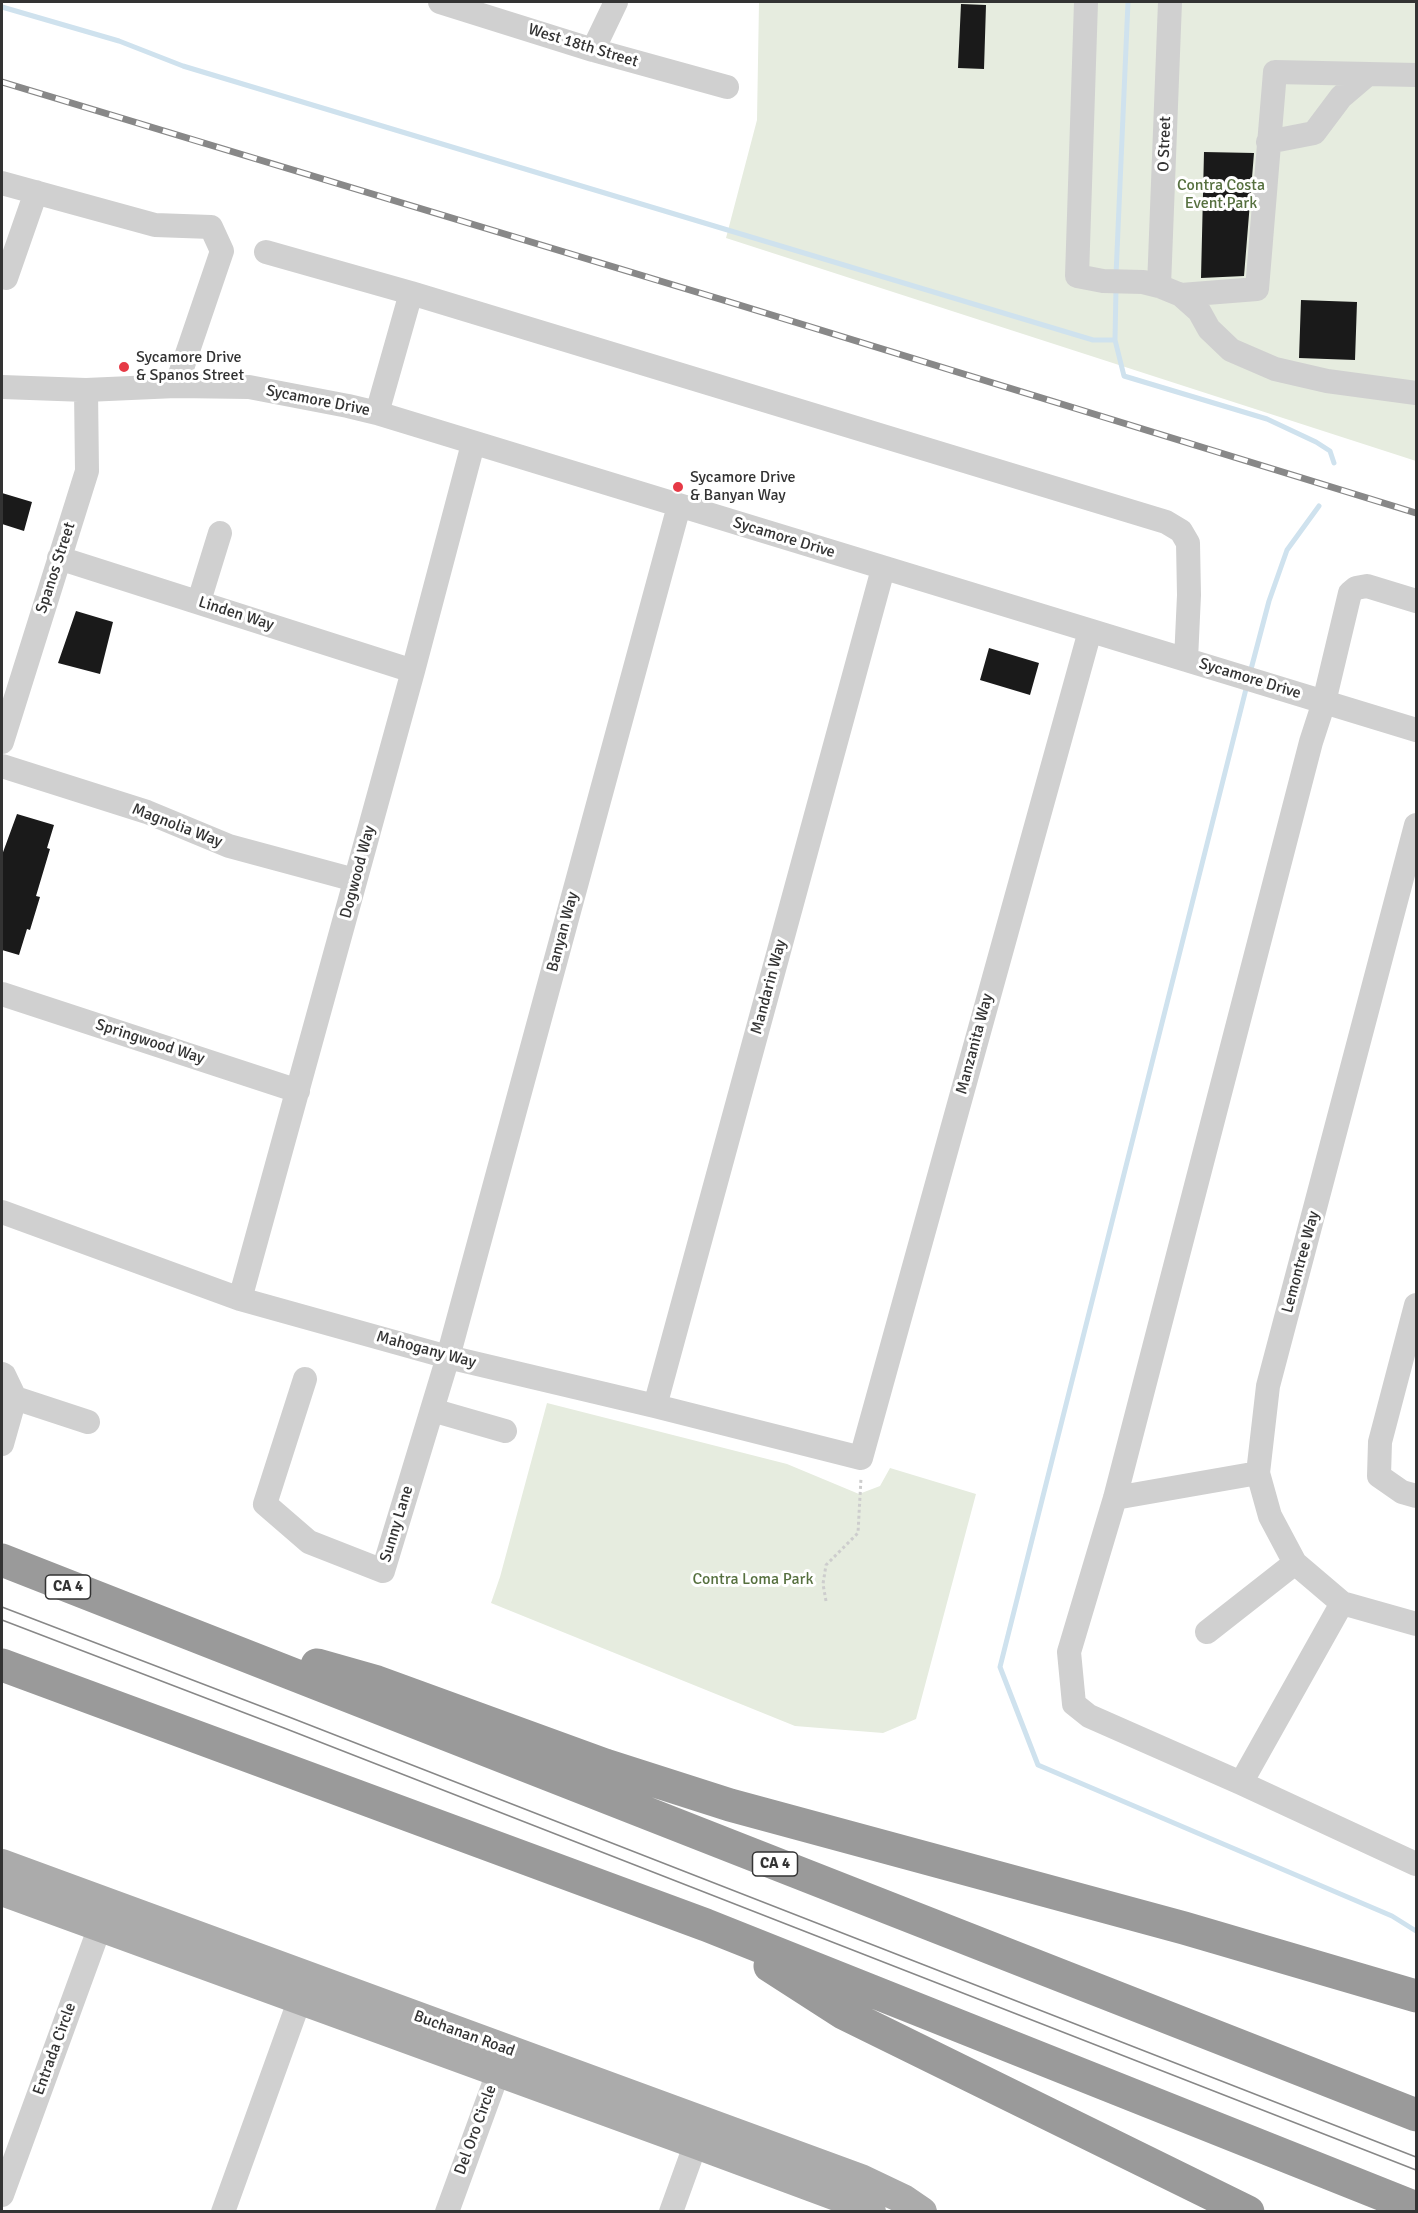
<!DOCTYPE html>
<style>
body{margin:0}
#map{position:relative;width:1418px;height:2213px;overflow:hidden;background:#fff;font-family:Signika,sans-serif}
canvas{display:block}
.frame{position:absolute;inset:0;border:3px solid #333;pointer-events:none}
</style>
<div id="map">
<canvas width="1418" height="2213"></canvas>
<div class="frame"></div>
</div>
<script>
const g = document.querySelector('canvas').getContext('2d');
g.lineJoin = 'round';
function paint(path, color) { g.fillStyle = color; g.fill(path, 'evenodd'); }
const shape = rows => new Path2D(rows.map(r => 'M' + r).join(''));
function strokePath(path, color, width, dash) { g.strokeStyle = color; g.lineWidth = width; g.lineCap = dash ? 'butt' : 'round'; g.setLineDash(dash || []); g.stroke(path); }
function write(font, color, halo, rows, align = 'center') {
  g.font = font + ' Signika,sans-serif'; g.lineWidth = 6; g.setLineDash([]); g.textBaseline = 'middle'; g.strokeStyle = halo; g.fillStyle = color; for (const [text, x, y, turn = 0] of rows) {
    g.save(); g.translate(x, y); g.rotate((+turn || 0) * Math.PI / 180); g.textAlign = isNaN(turn) ? turn : align; if (halo) g.strokeText(text, 0, 0); g.fillText(text, 0, 0); g.restore();
  }
}
paint(shape([
 [759,2,1416,2,1416,461,726,238,757,120],
 [547,1403,787,1464,859,1494,880,1486,890,1468,976,1494,916,1719,883,1733,795,1726,491,1603,500,1577]
]), '#e6ecdf');
strokePath(shape([
 [2,7,119,41,183,66,1093,340,1115,340],
 [1116,275,1128,2],
 [1116,288,1115,340,1124,376,1267,419,1316,442,1330,451,1334,463],
 [1250,673,1269,601,1287,550,1319,506],
 [1247,685,1000,1667,1038,1765,1392,1916,1416,1931]
]), '#cfe2ee', 5);
paint(shape([
 [961,4,986,5,984,69,958,68],
 [1204,152,1254,153,1244,276,1201,278],
 [1301,300,1357,302,1355,360,1299,358],
 [2,493,32,502,24,531,2,524],
 [76,611,113,622,100,674,58,663],
 [989,648,1039,663,1030,695,980,680],
 [17,814,54,825,47,848,50,849,36,896,40,897,30,930,27,929,19,955,2,950,2,855]
]), '#1a1a1a');
strokePath(shape([
 [826,1601,823,1584,826,1565,858,1533,861,1478]
]), '#cdcdcd', 3, [3, 3]);
strokePath(shape([
 [440,2,593,50,727,87],
 [1086,2,1077,276,1103,281,1143,282,1159,286,1181,295,1199,311,1209,329,1231,350,1275,369,1327,381,1416,393],
 [593,50,616,2],
 [1268,142,1314,133,1341,97,1368,74],
 [2,183,155,225,211,227,222,251,176,386],
 [266,252,411,293,377,413],
 [6,278,36,192],
 [1159,286,1170,2],
 [411,293,1166,522,1181,531,1188,543,1189,595,1186,660],
 [1181,295,1257,289,1275,72,1416,75],
 [2,387,86,390,176,386,249,387,348,406,377,413,1416,730],
 [59,558,413,671],
 [199,601,220,533],
 [1416,601,1367,586,1356,588,1350,593,1324,702,1311,742,1115,1498,1069,1652,1074,1704,1089,1716,1241,1783,1416,1864],
 [2,742,87,471,86,390],
 [2,766,147,812,229,846,355,880],
 [1416,825,1268,1386,1258,1473,1270,1516,1295,1563,1342,1603,1416,1624],
 [2,994,298,1091],
 [2,1212,240,1299,448,1357,655,1406,861,1458,1090,631],
 [240,1299,413,671,473,444],
 [1416,1305,1380,1442,1379,1476,1402,1492,1416,1496],
 [2,1374,4,1375,15,1398,88,1422],
 [305,1379,265,1504,309,1542,383,1571,448,1357,679,506],
 [655,1406,883,569],
 [432,1410,505,1431],
 [2,1444,15,1398],
 [1115,1498,1258,1473],
 [1207,1632,1295,1563],
 [1241,1783,1342,1603],
 [2,2195,106,1910],
 [223,2212,306,1982],
 [447,2212,504,2056],
 [671,2212,701,2129]
]), '#d0d0d0', 24);
strokePath(shape([
 [2,1864,861,2179,903,2199,922,2212],
 [2,1891,696,2144,850,2201,871,2212]
]), '#ababab', 30);
strokePath(shape([
 [2,1560,1416,2115],
 [2,1665,706,1925,1416,2208],
 [317,1665,377,1682,605,1765,730,1805,1184,1928,1416,1996],
 [770,1966,843,2013,1248,2212]
]), '#9a9a9a', 33);
strokePath(shape([
 [2,1607,289,1717,1416,2157],
 [2,1620,284,1728,1416,2170]
]), '#888', 1.5);
const rail = shape([
 [2,82,723,300,1416,513]
]);
strokePath(rail, '#888', 7);
strokePath(rail, '#fff', 4.5, [14]);
for (const [x, y, r, color] of [
 [124,367,6,"#e63946"],
 [678,487,6,"#e63946"]
]) { const dot = new Path2D(); dot.arc(x, y, r, 0, 2 * Math.PI); g.fillStyle = color; g.fill(dot); strokePath(dot, '#fff', 2); }
for (const [x, y, w] of [
 [68,1587,45],
 [775,1864,45]
]) { const box = new Path2D(); box.roundRect(x - w / 2, y - 12, w, 24, 4.5); g.fillStyle = '#fff'; g.fill(box); strokePath(box, '#333', 1.5); }
write('bold 15px', '#333', null, [
 ["CA 4",68,1587],
 ["CA 4",775,1864]
]);
write('16px', '#333', '#fff', [
 ["West 18th Street",583,46,17],
 ["O Street",1165,144,-88],
 ["Sycamore Drive",318,401,11],
 ["Sycamore Drive",784,538,17],
 ["Spanos Street",56,568,-72],
 ["Linden Way",236,614,18],
 ["Sycamore Drive",1250,679,17],
 ["Magnolia Way",177,826,21],
 ["Dogwood Way",358,872,-75],
 ["Banyan Way",563,932,-75],
 ["Mandarin Way",769,987,-75],
 ["Springwood Way",150,1042,18],
 ["Manzanita Way",975,1044,-75],
 ["Lemontree Way",1301,1262,-75],
 ["Mahogany Way",426,1350,15],
 ["Sunny Lane",397,1524,-73],
 ["Buchanan Road",464,2034,20],
 ["Entrada Circle",55,2049,-70],
 ["Del Oro Circle",476,2130,-70]
]);
write('16px', '#56703f', '#fff', [
 ["Contra Costa",1221,186],
 ["Event Park",1221,204],
 ["Contra Loma Park",753,1580]
]);
write('16px', '#333', '#fff', [
 ["Sycamore Drive",136,358],
 ["& Spanos Street",136,376],
 ["Sycamore Drive",690,478],
 ["& Banyan Way",690,496]
], 'left');
</script>
